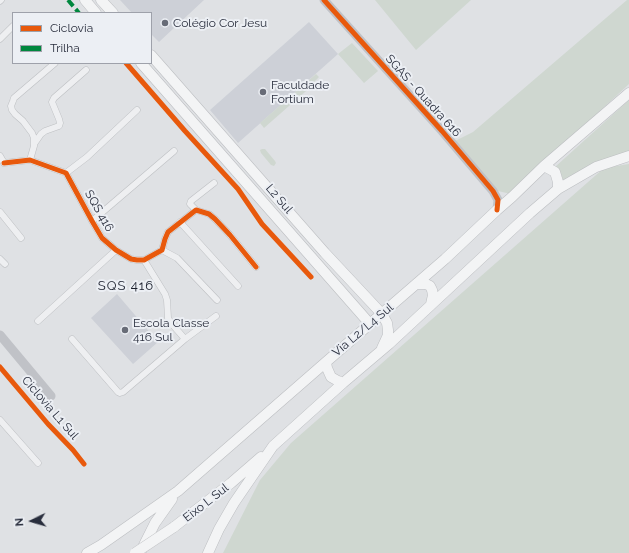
<!DOCTYPE html>
<meta charset="utf-8">
<style>
body{margin:0}
#map{position:relative;width:629px;height:553px;overflow:hidden;background:#dfe1e4;font-family:Raleway,sans-serif}
canvas{display:block}
.legend{position:absolute;left:12px;top:12px;width:140px;height:52px;box-sizing:border-box;background:#eceff4;border:1px solid #9ea1aa;margin:0;padding:5px 7px;list-style:none;font-size:12px;color:#282d3c}
.legend li{display:flex;align-items:center;gap:8px;height:20px}
.legend b{width:20px;border:1px solid #9ea1aa}
.north{position:absolute;left:12px;top:501px;width:40px;height:40px;-webkit-text-stroke:3px #eceff4;paint-order:stroke;rotate:265deg;font-size:11px;font-weight:700;line-height:16px;text-align:center;color:#282d3c}
.north::after{content:'';display:block;margin:auto;width:14px;height:18px;background:#282d3c;clip-path:polygon(50% 0,100% 100%,50% 72%,0 100%)}
</style>
<div id="map">
<canvas width="629" height="553"></canvas>
<ul class="legend">
<li><b style="height:5px;background:#e8590c"></b>Ciclovia</li>
<li><b style="height:5px;background:#00873e"></b>Trilha</li>
</ul>
<div class="north">N</div>
</div>
<script>
const g = document.querySelector('canvas').getContext('2d');
g.lineJoin = 'round';
function paint(path, color) { g.fillStyle = color; g.fill(path, 'evenodd'); }
const shape = rows => new Path2D(rows.map(r => 'M' + r).join(''));
function strokePath(path, color, width, dash) { g.strokeStyle = color; g.lineWidth = width; g.lineCap = dash ? 'butt' : 'round'; g.setLineDash(dash || []); g.stroke(path); }
function write(font, color, halo, rows, align = 'center') {
  g.font = font + ' Raleway,sans-serif'; g.lineWidth = 4; g.setLineDash([]); g.textBaseline = 'middle'; g.strokeStyle = halo; g.fillStyle = color; for (const [text, x, y, turn = 0] of rows) {
    g.save(); g.translate(x, y); g.rotate((+turn || 0) * Math.PI / 180); g.textAlign = isNaN(turn) ? turn : align; if (halo) g.strokeText(text, 0, 0); g.fillText(text, 0, 0); g.restore();
  }
}
paint(shape([
 [120,0,204,0,159,42,151,34,151,13,132,13],
 [309,22,338,54,238,143,210,110],
 [117,294,158,342,133,364,91,318]
]), '#cdd0d7');
paint(shape([
 [375,0,471,0,416,50],
 [627,0,629,0,629,84,511,194,498,191,455,141,473,132],
 [352,43,378,71,364,83,338,54],
 [316,74,319,77,313,83,314,84,264,128,260,123],
 [629,100,629,153,564,182,560,172,555,167],
 [262,149,265,149,275,161,276,163,274,166,271,165,261,153,260,150],
 [629,164,629,553,223,553,260,480,291,443,604,168]
]), '#cfd7d0');
const street = shape([
 [0,1,1,0],
 [0,39,13,26],
 [34,144,41,134,45,131,59,126,60,123,59,119,52,102,54,98,86,70],
 [0,156,4,163],
 [30,160,34,146,34,138,32,133,23,121,15,114,12,110,11,106,13,101,14,98,55,63],
 [4,163,30,160,66,173,92,221,102,238,116,250,131,259,137,260,144,260,162,250,165,239,168,232,196,210,209,214,215,219,230,235,256,267],
 [66,173,87,157,137,110],
 [196,210,190,204,191,201,214,183],
 [0,212,21,238],
 [92,221,174,151],
 [180,222,238,286],
 [162,250,177,258,217,300],
 [0,259,5,264],
 [144,260,165,294,167,300,168,318,171,323,185,339],
 [38,321,116,250],
 [72,339,118,392,120,393,123,392,185,339,216,316],
 [0,420,38,463]
]);
const primary = shape([
 [85,0,96,13],
 [101,0,113,13],
 [151,55,325,253,382,314,387,323,388,330,388,335,382,348],
 [141,63,370,324],
 [544,166,555,172,558,182,558,189],
 [417,284,426,284,430,286,432,290,433,295,431,304],
 [326,362,327,368,331,377,338,381,343,383],
 [174,527,231,483,261,457],
 [141,551,155,523,172,499],
 [87,553,101,545,178,491,326,362,445,259,497,210,512,197,544,166,629,93],
 [208,553,219,529,234,503,273,446,343,383,389,344,530,213,558,189,596,167,629,156]
]);
strokePath(street, '#bdbfc2', 7);
strokePath(primary, '#bcbec1', 11);
strokePath(street, '#eeeff1', 6);
strokePath(shape([
 [324,0,442,131,493,191,498,200,497,210],
 [0,335,51,396]
]), '#c0c2c7', 9);
strokePath(primary, '#f3f4f5', 10);
const primaryBridge = shape([
 [135,553,174,527]
]);
strokePath(primaryBridge, '#bcbec1', 11, []);
strokePath(primaryBridge, '#f3f4f5', 10);
strokePath(shape([
 [68,0,79,13]
]), '#00873e', 4, [8, 4]);
strokePath(shape([
 [324,0,442,131,493,191,498,200,497,210],
 [126,63,185,131,238,189,262,224,311,277],
 [4,163,30,160,66,173,92,221,102,238,116,250,131,259,137,260,144,260,162,250,165,239,168,232,196,210,209,214,215,219,230,235,256,267],
 [0,367,48,424,73,450,84,464]
]), '#e8590c', 5);
for (const [x, y, r, color] of [
 [165,23,4,"#686c77"],
 [263,92,4,"#686c77"],
 [125,330,4,"#686c77"]
]) { const dot = new Path2D(); dot.arc(x, y, r, 0, 2 * Math.PI); g.fillStyle = color; g.fill(dot); strokePath(dot, '#eceff4', 1.5); }
write('12px', '#282d3c', '#eceff4', [
 ["Colégio Cor Jesu",173,23],
 ["Faculdade",271,85],
 ["Fortium",271,99],
 ["Escola Classe",133,323],
 ["416 Sul",133,337]
], 'left');
write('12px', '#282d3c', '#eceff4', [
 ["SGAS - Quadra 616",423,96,48],
 ["L2 Sul",279,199,49],
 ["SQS 416",99,211,60],
 ["Via L2/L4 Sul",363,330,-40],
 ["Ciclovia L1 Sul",50,408,49],
 ["Eixo L Sul",206,503,-38]
]);
g.letterSpacing = '1px';
write('13px', '#1a1f2c', '#eceff4', [
 ["SQS 416",126,286]
]);
g.letterSpacing = '0px';
</script>
